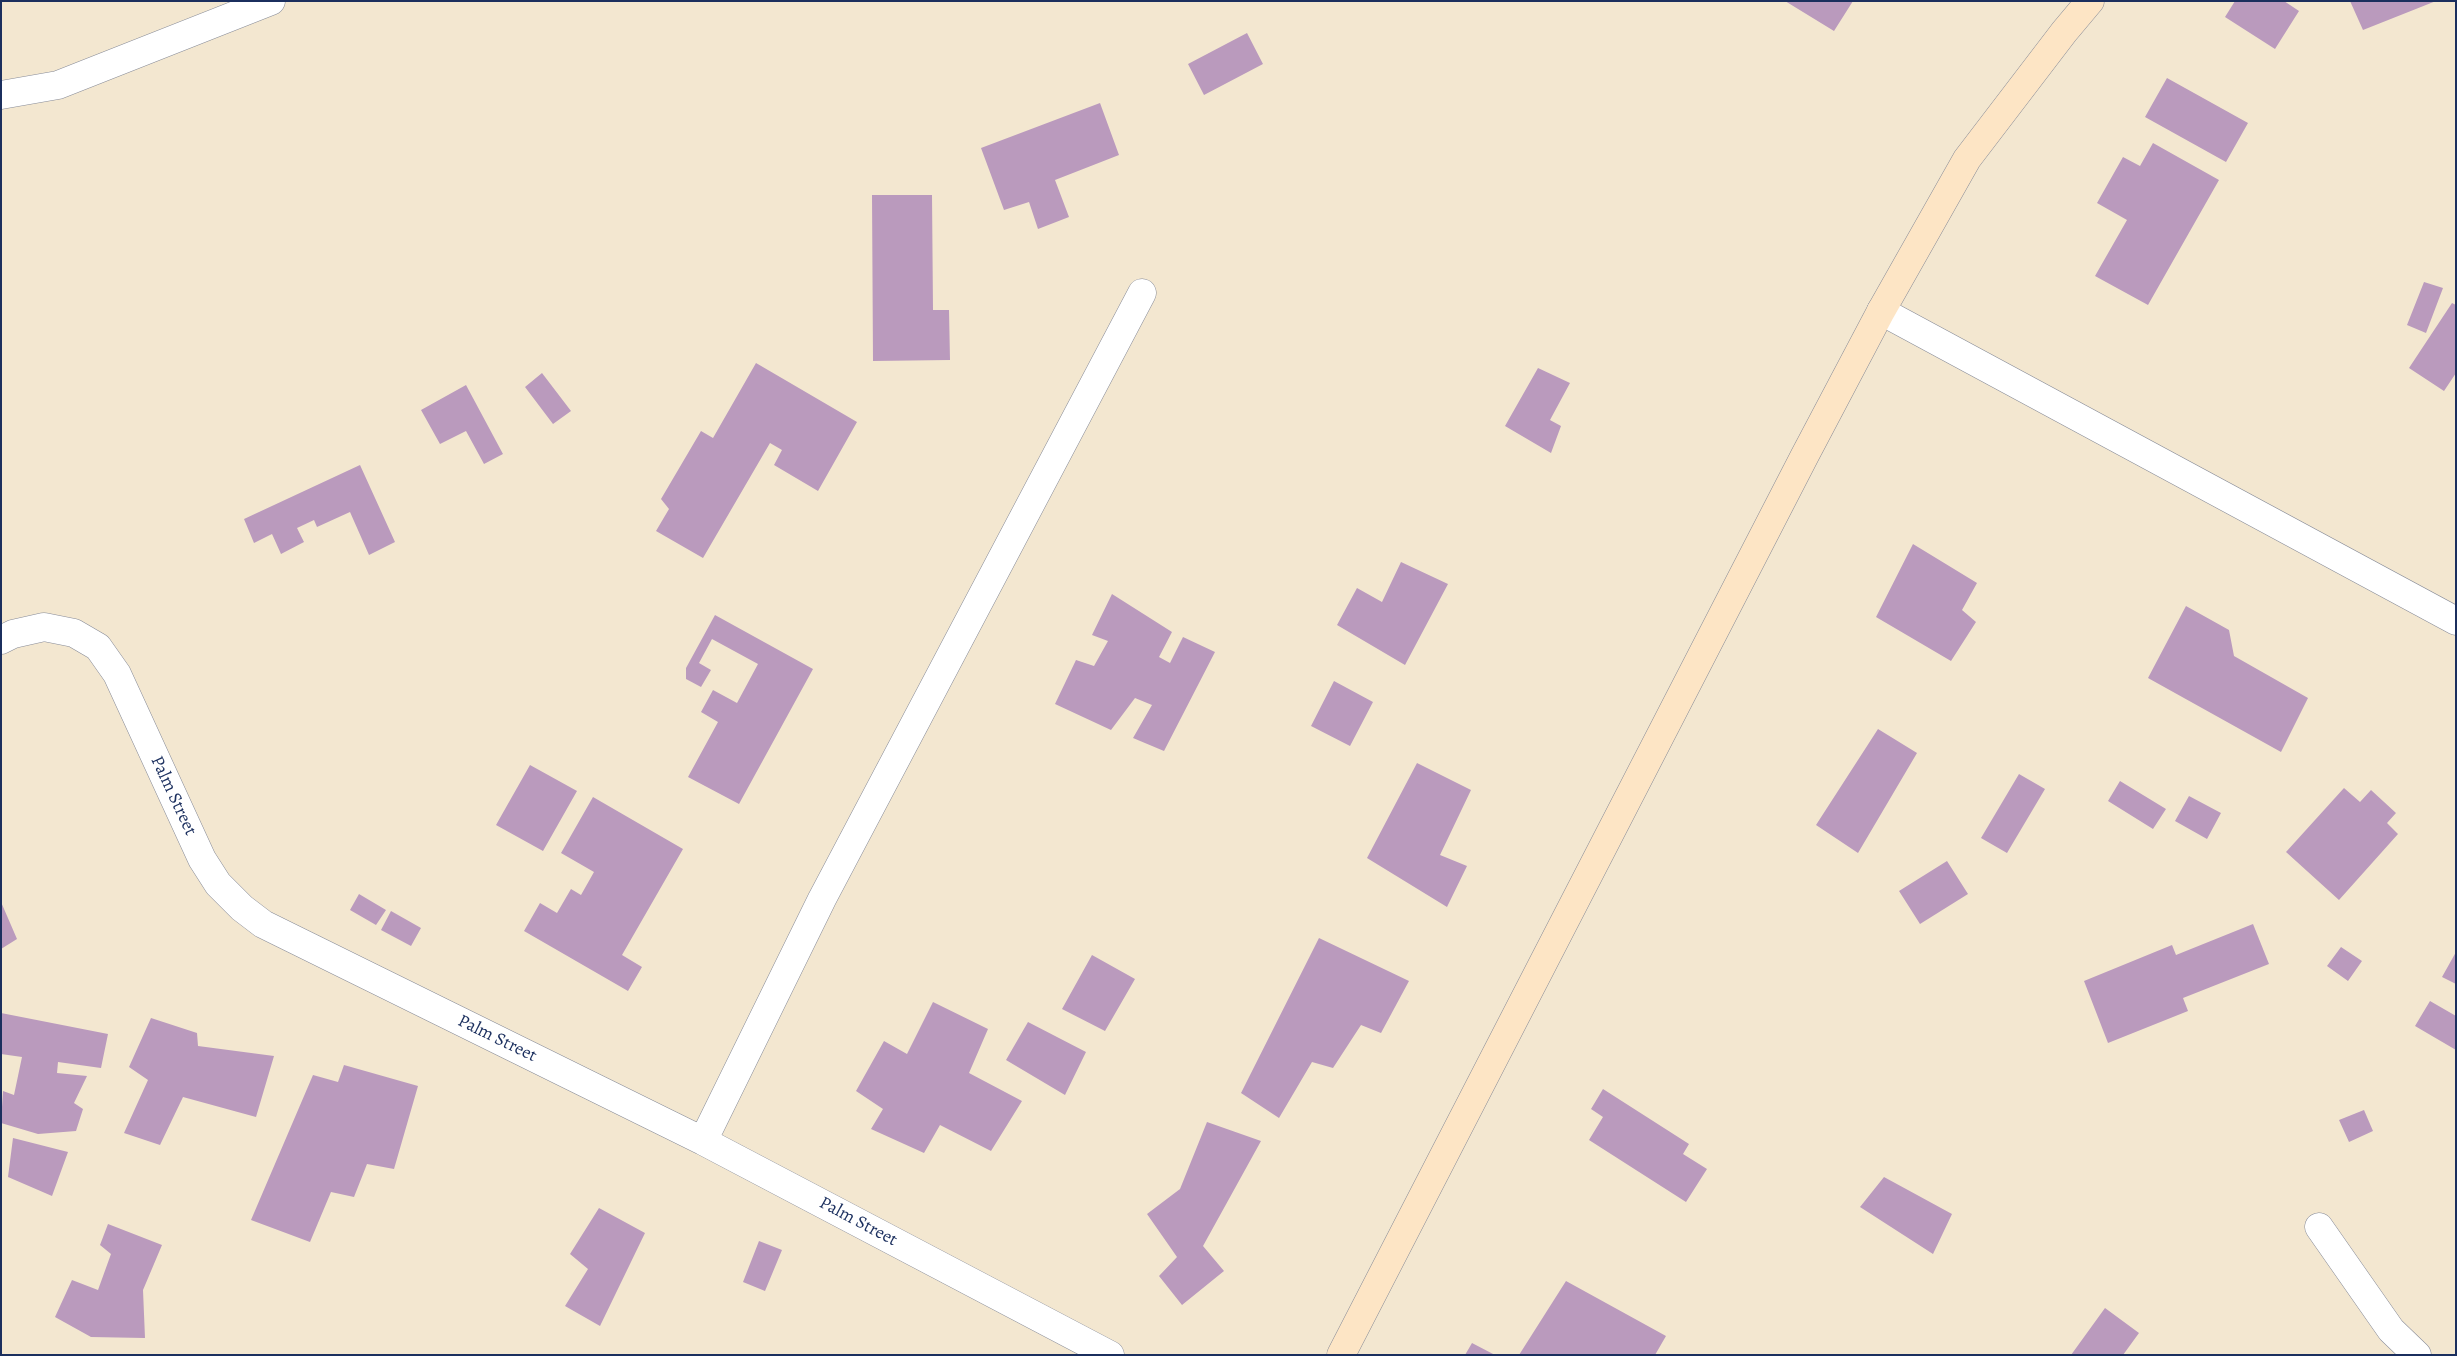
<!DOCTYPE html>
<style>
body{margin:0}
#map{position:relative;width:2457px;height:1356px;overflow:hidden;background:#f3e7d0;font-family:Alegreya,serif}
canvas{display:block}
.frame{position:absolute;inset:0;border:2px solid #1b2f5e;pointer-events:none}
</style>
<div id="map">
<canvas width="2457" height="1356"></canvas>
<div class="frame"></div>
</div>
<script>
const g = document.querySelector('canvas').getContext('2d');
g.lineJoin = 'round';
function paint(path, color) { g.fillStyle = color; g.fill(path, 'evenodd'); }
const shape = rows => new Path2D(rows.map(r => 'M' + r).join(''));
function strokePath(path, color, width, dash) { g.strokeStyle = color; g.lineWidth = width; g.lineCap = dash ? 'butt' : 'round'; g.setLineDash(dash || []); g.stroke(path); }
function write(font, color, halo, rows, align = 'center') {
  g.font = font + ' Alegreya,serif'; g.lineWidth = 5; g.setLineDash([]); g.textBaseline = 'middle'; g.strokeStyle = halo; g.fillStyle = color; for (const [text, x, y, turn = 0] of rows) {
    g.save(); g.translate(x, y); g.rotate((+turn || 0) * Math.PI / 180); g.textAlign = isNaN(turn) ? turn : align; if (halo) g.strokeText(text, 0, 0); g.fillText(text, 0, 0); g.restore();
  }
}
paint(shape([
 [1785,1,1853,1,1834,31],
 [2235,1,2284,1,2299,11,2275,49,2225,17],
 [2350,1,2436,1,2363,30],
 [1247,33,1263,64,1204,95,1188,64],
 [2167,78,2248,123,2226,162,2145,117],
 [1100,103,1119,155,1055,180,1069,217,1038,229,1029,202,1004,210,981,148],
 [2153,143,2219,180,2148,305,2095,276,2127,220,2097,203,2123,157,2140,166],
 [872,195,932,195,933,310,949,310,950,360,873,361],
 [2424,282,2443,288,2426,333,2407,325],
 [2452,303,2456,305,2456,373,2444,391,2409,368],
 [756,363,857,422,818,491,774,465,782,450,770,443,703,558,656,531,669,509,661,499,701,431,713,438],
 [1538,368,1570,383,1550,420,1561,426,1551,453,1505,426],
 [542,373,571,411,553,424,525,387],
 [466,385,503,454,484,464,466,431,440,444,421,410],
 [360,465,395,542,369,555,350,512,317,527,314,520,297,528,304,542,281,554,272,534,254,543,244,519],
 [1913,544,1977,583,1962,610,1976,622,1951,661,1876,617],
 [1401,562,1448,584,1405,665,1337,625,1357,588,1382,602],
 [1112,594,1172,632,1159,657,1170,663,1183,637,1215,652,1164,751,1133,738,1152,705,1135,698,1111,730,1055,704,1076,660,1094,666,1108,641,1092,635],
 [2186,606,2229,630,2234,656,2308,698,2281,752,2148,678],
 [715,615,813,669,739,804,688,777,718,722,701,712,713,690,737,703,758,664,712,639,699,663,711,670,701,687,686,679,686,668],
 [1334,681,1373,702,1350,746,1311,726],
 [1878,729,1917,753,1858,853,1816,825],
 [1417,763,1471,790,1440,855,1467,866,1447,907,1367,858],
 [530,765,577,791,543,851,496,825],
 [2019,774,2045,789,2007,853,1981,838],
 [2120,781,2166,809,2153,829,2108,801],
 [2344,788,2360,802,2371,790,2396,813,2387,823,2398,834,2339,900,2286,852],
 [2189,796,2221,813,2207,839,2175,821],
 [593,797,683,849,622,955,642,967,628,991,524,931,540,903,557,913,571,889,581,895,594,872,561,853],
 [1947,861,1968,894,1920,924,1899,891],
 [359,894,386,910,376,925,350,910],
 [1,902,17,939,1,949],
 [391,911,421,928,411,946,381,930],
 [2253,924,2269,964,2183,998,2188,1011,2108,1043,2084,981,2172,945,2176,955],
 [1319,938,1409,981,1381,1033,1361,1025,1333,1068,1312,1062,1279,1118,1241,1093],
 [2341,947,2362,961,2348,981,2327,966],
 [2456,952,2456,984,2442,977],
 [1092,955,1135,979,1105,1031,1062,1009],
 [2430,1001,2456,1016,2456,1050,2415,1026],
 [933,1002,988,1029,969,1073,1022,1101,991,1151,940,1125,924,1153,871,1129,883,1109,856,1091,884,1041,907,1054],
 [1,1013,108,1034,101,1068,58,1062,57,1073,87,1076,74,1103,83,1109,76,1131,38,1134,1,1123,3,1091,14,1095,22,1057,1,1054],
 [151,1018,197,1033,198,1046,274,1056,256,1117,183,1097,160,1145,124,1133,148,1080,129,1067],
 [1028,1022,1086,1052,1065,1095,1006,1060],
 [344,1065,418,1086,394,1169,367,1164,354,1197,331,1192,310,1242,251,1220,313,1075,338,1082],
 [1603,1089,1689,1144,1683,1154,1707,1169,1686,1202,1589,1140,1603,1117,1591,1109],
 [2364,1110,2373,1131,2349,1142,2339,1120],
 [1207,1122,1261,1141,1203,1246,1224,1271,1182,1305,1159,1276,1177,1257,1147,1214,1180,1189],
 [13,1138,68,1152,52,1196,8,1177],
 [1884,1177,1952,1214,1933,1254,1860,1207],
 [599,1208,645,1233,600,1326,565,1306,588,1269,570,1254],
 [108,1224,162,1245,143,1290,145,1338,91,1337,55,1317,72,1280,98,1290,111,1254,100,1245],
 [759,1241,782,1250,765,1291,743,1282],
 [1566,1281,1666,1336,1655,1355,1519,1355],
 [2105,1308,2139,1333,2123,1355,2071,1355],
 [1472,1343,1495,1355,1465,1355]
]), '#ba9abd');
const street = shape([
 [1,95,58,85,271,1],
 [1881,311,2456,621],
 [1,640,13,634,44,627,74,633,98,647,117,674,202,859,218,884,242,908,263,924,703,1141,1110,1355],
 [703,1141,822,899,1142,293],
 [2319,1227,2391,1330,2417,1355]
]);
const secondary = shape([
 [1341,1355,1804,457,1881,311,1967,159,2064,32,2090,1]
]);
strokePath(street, '#878b97', 29);
strokePath(secondary, '#878b97', 29);
strokePath(street, '#fff', 28);
strokePath(secondary, '#fde5c5', 28);
write('18px', '#1b2f5e', '#fff', [
 ["Palm Street",173,796,65],
 ["Palm Street",497,1039,26],
 ["Palm Street",858,1222,28]
]);
</script>
